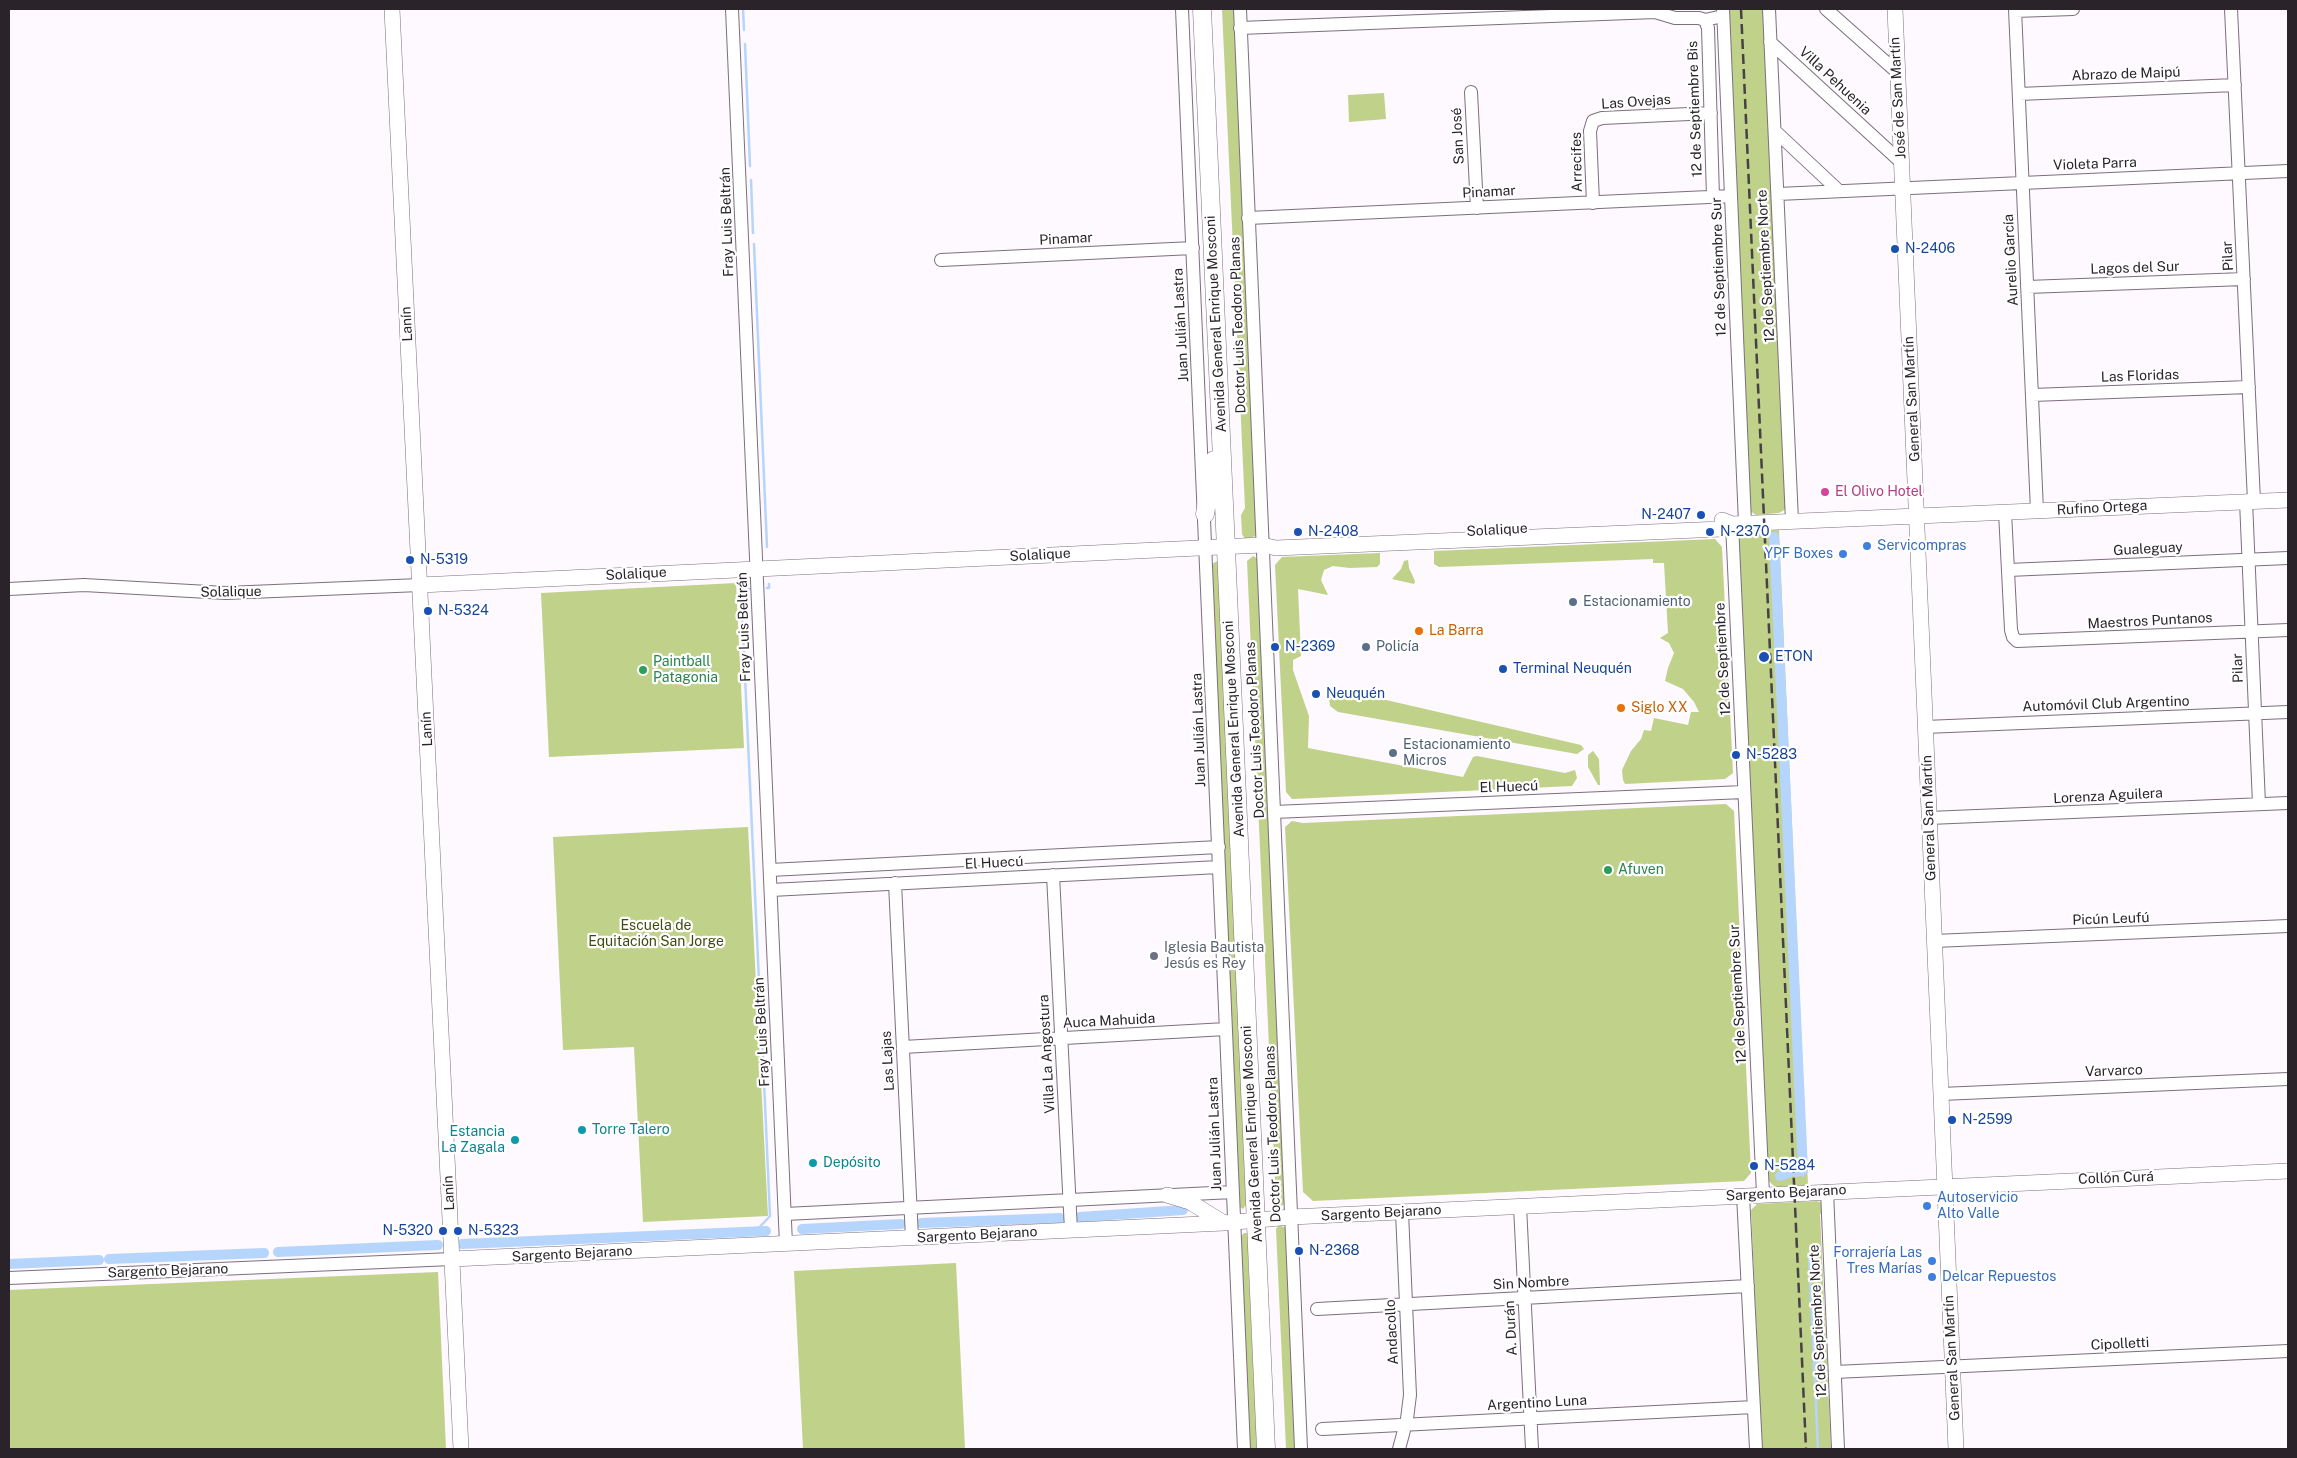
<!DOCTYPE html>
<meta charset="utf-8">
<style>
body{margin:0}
#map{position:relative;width:2297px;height:1458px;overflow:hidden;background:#fef8ff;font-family:"Public Sans",sans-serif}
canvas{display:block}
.frame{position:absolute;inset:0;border:10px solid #2a242a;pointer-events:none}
</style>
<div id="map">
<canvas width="2297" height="1458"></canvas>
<div class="frame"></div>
</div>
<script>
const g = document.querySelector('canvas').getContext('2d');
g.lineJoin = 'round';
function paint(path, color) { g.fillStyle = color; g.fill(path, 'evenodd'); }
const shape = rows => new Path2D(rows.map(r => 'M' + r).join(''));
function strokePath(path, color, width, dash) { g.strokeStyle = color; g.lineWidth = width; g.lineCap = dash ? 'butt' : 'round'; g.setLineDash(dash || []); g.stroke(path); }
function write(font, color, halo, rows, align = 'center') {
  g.font = font + ' "Public Sans",sans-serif'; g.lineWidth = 4.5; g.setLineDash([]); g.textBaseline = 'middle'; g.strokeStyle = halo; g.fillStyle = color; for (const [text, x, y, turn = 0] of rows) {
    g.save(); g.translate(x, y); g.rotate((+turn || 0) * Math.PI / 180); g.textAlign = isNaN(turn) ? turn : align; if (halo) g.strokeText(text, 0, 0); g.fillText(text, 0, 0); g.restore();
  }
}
paint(shape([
 [1222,9,1234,9,1256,536,1245,539,1242,534,1241,515,1245,508],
 [1726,9,1763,9,1786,509,1779,513,1756,515,1750,511],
 [1384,93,1386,119,1349,122,1348,95],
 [1779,530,1808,1185,1775,1187,1768,1180,1739,539,1742,534,1747,532],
 [1715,539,1722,547,1733,773,1725,779,1625,784,1623,780,1622,770,1631,751,1641,739,1644,730,1651,731,1654,718,1688,725,1691,712,1699,712,1694,702,1683,689,1665,681,1668,668,1674,653,1669,643,1660,638,1668,633,1664,563,1653,563,1653,559,1439,567,1434,564,1434,551],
 [1380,553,1380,564,1377,567,1350,568,1333,566,1324,570,1321,580,1328,595,1298,589,1301,656,1293,660,1293,670,1309,716,1308,748,1463,777,1473,757,1477,756,1565,773,1575,770,1577,778,1572,786,1292,799,1286,792,1275,565,1282,557],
 [1253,556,1258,559,1285,1204,1279,1207,1271,1203,1270,1184,1275,1180,1247,561],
 [1408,560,1409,568,1415,581,1414,584,1392,579,1401,569,1404,561],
 [1217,561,1219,562,1246,1205,1243,1209,1240,1207,1212,564],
 [736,583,744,748,549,757,541,593],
 [1343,690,1581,745,1584,749,1577,754,1338,712,1330,706,1329,696,1335,691],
 [1593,751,1599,759,1600,785,1598,785,1588,767,1588,755],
 [1726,804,1734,811,1751,1173,1744,1181,1313,1201,1303,1192,1285,827,1292,821,1303,823],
 [748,827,768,1216,643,1222,634,1047,563,1050,553,837],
 [1817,1201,1822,1203,1825,1211,1820,1214,1831,1449,1762,1449,1751,1210,1757,1204],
 [1279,1225,1286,1228,1297,1449,1286,1449,1276,1229],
 [1244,1233,1248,1233,1252,1253,1248,1258,1257,1449,1249,1449,1240,1237],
 [956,1263,965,1449,803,1449,794,1271],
 [438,1272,446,1449,9,1449,9,1290]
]), '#c0d18a');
strokePath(shape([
 [743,9,744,30],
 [745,44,750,166],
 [751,180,753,233],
 [754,244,767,547],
 [767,588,769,588,769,584],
 [750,589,741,589,761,1025],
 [1803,1170,1803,1176],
 [756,1231,770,1216,762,1037],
 [1809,1256,1818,1449],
 [1814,1365,1825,1357]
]), '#b6d5fc', 2.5);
strokePath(shape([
 [1774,537,1803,1170,1796,1172],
 [1780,1176,1789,1173],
 [1080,1217,1183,1210],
 [921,1223,1060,1218],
 [802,1229,901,1224],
 [462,1244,766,1231],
 [278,1252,438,1245],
 [109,1259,264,1253],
 [9,1264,99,1260]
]), '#b6d5fc', 10);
const minor = shape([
 [732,9,786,1244],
 [1182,9,1244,1449],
 [1240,9,1301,1449],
 [1723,9,1745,523],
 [1769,9,1792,521],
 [1826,9,1897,72],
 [2015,9,2037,511],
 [2231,9,2254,501],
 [2015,11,2073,9],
 [1705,20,1708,28,1713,197],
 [1240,28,1655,12,1675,18,1699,18,1705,20,1723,16],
 [1770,42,1901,162],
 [1471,92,1477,208],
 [2019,94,2235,85],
 [1775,131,1838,190],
 [1778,194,2288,171],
 [1593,203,1590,131,1593,121,1602,118,1711,113],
 [1248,218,1731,196],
 [941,260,1193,248],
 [2027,287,2244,279],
 [2032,395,2249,387],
 [2246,501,2259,804],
 [2005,512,2011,630,2013,637,2017,641,2288,630],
 [1732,524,1763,1194],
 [2008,570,2288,558],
 [9,589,84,585,226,593,420,585],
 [1925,727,2288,712],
 [1274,812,1744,792],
 [1929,818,2288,803],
 [770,870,1219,847],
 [1053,875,1071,1230],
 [895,883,912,1238],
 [771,890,1219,867],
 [1934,941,2288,926],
 [903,1047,1226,1029],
 [1941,1094,2288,1079],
 [1827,1191,1838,1449],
 [1743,1195,1756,1449],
 [1520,1206,1532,1449],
 [785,1214,1233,1192],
 [9,1278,452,1259],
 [1317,1309,1748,1286],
 [1835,1372,2288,1351],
 [1322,1429,1754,1407],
 [1399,1449,1407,1419,1410,1395,1402,1212]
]);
const major = shape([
 [392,9,461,1449],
 [1895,9,1956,1449],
 [1722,520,1732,524,2288,500],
 [420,585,1262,545,1276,548,1721,529,1732,524],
 [1167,1195,1190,1202,1224,1223],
 [452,1259,1224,1223,1291,1217,2288,1171]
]);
const highway = shape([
 [1202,9,1266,1449],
 [1205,514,1214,460]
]);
strokePath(minor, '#7c6f7d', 14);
strokePath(major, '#7c6f7d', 16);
strokePath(highway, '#7c6f7d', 19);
strokePath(minor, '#fff', 12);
strokePath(major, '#fff', 15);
strokePath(highway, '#fff', 18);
strokePath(shape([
 [1741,9,1806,1449]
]), '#474147', 2.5, [10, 5]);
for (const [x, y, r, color] of [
 [1895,249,5,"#1a4fb4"],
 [1825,492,5,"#d1479c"],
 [1701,515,5,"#1a4fb4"],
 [1298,532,5,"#1a4fb4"],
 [1710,532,5,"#1a4fb4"],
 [1867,546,5,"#3f7fe0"],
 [1843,554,5,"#3f7fe0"],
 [410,560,5,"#1a4fb4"],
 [1573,602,5,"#5c6f8a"],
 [428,611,5,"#1a4fb4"],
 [1419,631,5,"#e8710a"],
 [1275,647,5,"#1a4fb4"],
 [1366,647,5,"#5c6f8a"],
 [1764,657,6,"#1a4fb4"],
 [1503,669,5,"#1a4fb4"],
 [643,670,5,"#2e9e5b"],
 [1316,694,5,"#1a4fb4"],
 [1621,708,5,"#e8710a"],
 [1393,753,5,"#5c6f8a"],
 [1736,755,5,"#1a4fb4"],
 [1608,870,5,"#2e9e5b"],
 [1154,956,5,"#6b7280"],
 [1952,1120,5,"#1a4fb4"],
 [582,1130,5,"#0f9aa8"],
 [515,1140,5,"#0f9aa8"],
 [813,1163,5,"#0f9aa8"],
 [1754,1166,5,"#1a4fb4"],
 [1927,1206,5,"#3f7fe0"],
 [443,1231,5,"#1a4fb4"],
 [458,1231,5,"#1a4fb4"],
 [1299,1251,5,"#1a4fb4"],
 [1932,1261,5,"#3f7fe0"],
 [1932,1277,5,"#3f7fe0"]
]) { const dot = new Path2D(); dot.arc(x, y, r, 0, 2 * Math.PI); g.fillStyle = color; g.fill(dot); strokePath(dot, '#fff', 2); }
write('14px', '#2a242a', '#fff', [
 ["Abrazo de Maipú",2126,74,-2],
 ["Villa Pehuenia",1835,81,43],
 ["José de San Martín",1898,98,-93],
 ["Las Ovejas",1636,102,-4],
 ["12 de Septiembre Bis",1695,109,-92],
 ["San José",1458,136,-93],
 ["Arrecifes",1577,162,-91],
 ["Violeta Parra",2095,164,-2],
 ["Pinamar",1489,192,-3],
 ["Fray Luis Beltrán",727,222,-92],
 ["Pinamar",1066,239,-3],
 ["Pilar",2228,256,-93],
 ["Aurelio García",2011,260,-93],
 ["12 de Septiembre Norte",1766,266,-93],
 ["12 de Septiembre Sur",1719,267,-92],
 ["Lagos del Sur",2135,268,-2],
 ["Lanín",407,324,-93],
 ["Avenida General Enrique Mosconi",1216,324,-93],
 ["Juan Julián Lastra",1181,325,-93],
 ["Doctor Luis Teodoro Planas",1238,325,-92],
 ["Las Floridas",2140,376,-2],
 ["General San Martín",1912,399,-93],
 ["Rufino Ortega",2102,508,-3],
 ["Solalique",1497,530,-3],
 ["Gualeguay",2148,549,-3],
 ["Solalique",1040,555,-3],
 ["Solalique",636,574,-3],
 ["Solalique",231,592,-1],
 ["Maestros Puntanos",2150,621,-3],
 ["Fray Luis Beltrán",744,627,-92],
 ["12 de Septiembre",1723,659,-93],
 ["Pilar",2238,668,-92],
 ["Automóvil Club Argentino",2106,704,-2],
 ["Lanín",427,729,-93],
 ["Avenida General Enrique Mosconi",1234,729,-93],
 ["Juan Julián Lastra",1199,730,-92],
 ["Doctor Luis Teodoro Planas",1255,730,-93],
 ["El Huecú",1509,787,-2],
 ["Lorenza Aguilera",2108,796,-3],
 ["General San Martín",1929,818,-92],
 ["El Huecú",994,863,-3],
 ["Picún Leufú",2111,919,-2],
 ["12 de Septiembre Sur",1738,994,-93],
 ["Auca Mahuida",1109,1021,-3],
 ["Fray Luis Beltrán",762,1032,-93],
 ["Villa La Angostura",1047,1054,-93],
 ["Las Lajas",888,1061,-93],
 ["Varvarco",2114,1071,-2],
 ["Juan Julián Lastra",1215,1134,-92],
 ["Avenida General Enrique Mosconi",1252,1134,-93],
 ["Doctor Luis Teodoro Planas",1273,1134,-92],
 ["Collón Curá",2116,1178,-2],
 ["Lanín",449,1193,-93],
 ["Sargento Bejarano",1786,1193,-3],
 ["Sargento Bejarano",1381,1213,-3],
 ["Sargento Bejarano",977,1235,-3],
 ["Sargento Bejarano",572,1254,-3],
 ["Sargento Bejarano",168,1271,-2],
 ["Sin Nombre",1531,1283,-3],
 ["12 de Septiembre Norte",1818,1321,-93],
 ["A. Durán",1511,1328,-93],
 ["Andacollo",1392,1332,-93],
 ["Cipolletti",2120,1344,-3],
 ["General San Martín",1952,1358,-93],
 ["Argentino Luna",1537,1403,-3]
]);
write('14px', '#164399', '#fff', [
 ["N-2406",1905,249],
 ["N-2407",1691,515,"right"],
 ["N-2408",1308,532],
 ["N-2370",1720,532],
 ["N-5319",420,560],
 ["N-5324",438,611],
 ["N-2369",1285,647],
 ["ETON",1775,657],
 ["Terminal Neuquén",1513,669],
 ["Neuquén",1326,694],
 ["N-5283",1746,755],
 ["N-2599",1962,1120],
 ["N-5284",1764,1166],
 ["N-5320",433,1231,"right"],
 ["N-5323",468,1231],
 ["N-2368",1309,1251]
], 'left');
write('14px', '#b23c85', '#fff', [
 ["El Olivo Hotel",1835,492]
], 'left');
write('14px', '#366cbe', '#fff', [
 ["Servicompras",1877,546],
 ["YPF Boxes",1833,554,"right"],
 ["Autoservicio",1937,1198],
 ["Alto Valle",1937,1214],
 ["Forrajería Las",1922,1253,"right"],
 ["Tres Marías",1922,1269,"right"],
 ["Delcar Repuestos",1942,1277]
], 'left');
write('14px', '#4e5e75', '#fff', [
 ["Estacionamiento",1583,602],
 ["Policía",1376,647],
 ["Estacionamiento",1403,745],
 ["Micros",1403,761]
], 'left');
write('14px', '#c56008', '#fff', [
 ["La Barra",1429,631],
 ["Siglo XX",1631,708]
], 'left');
write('14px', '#27864d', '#fff', [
 ["Paintball",653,662],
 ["Patagonia",653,678],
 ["Afuven",1618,870]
], 'left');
write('14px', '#3f4a0d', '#fff', [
 ["Escuela de",656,926],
 ["Equitación San Jorge",656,942]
]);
write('14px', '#5b616d', '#fff', [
 ["Iglesia Bautista",1164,948],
 ["Jesús es Rey",1164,964]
], 'left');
write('14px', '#0d838f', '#fff', [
 ["Torre Talero",592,1130],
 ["Estancia",505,1132,"right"],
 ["La Zagala",505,1148,"right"],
 ["Depósito",823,1163]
], 'left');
</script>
